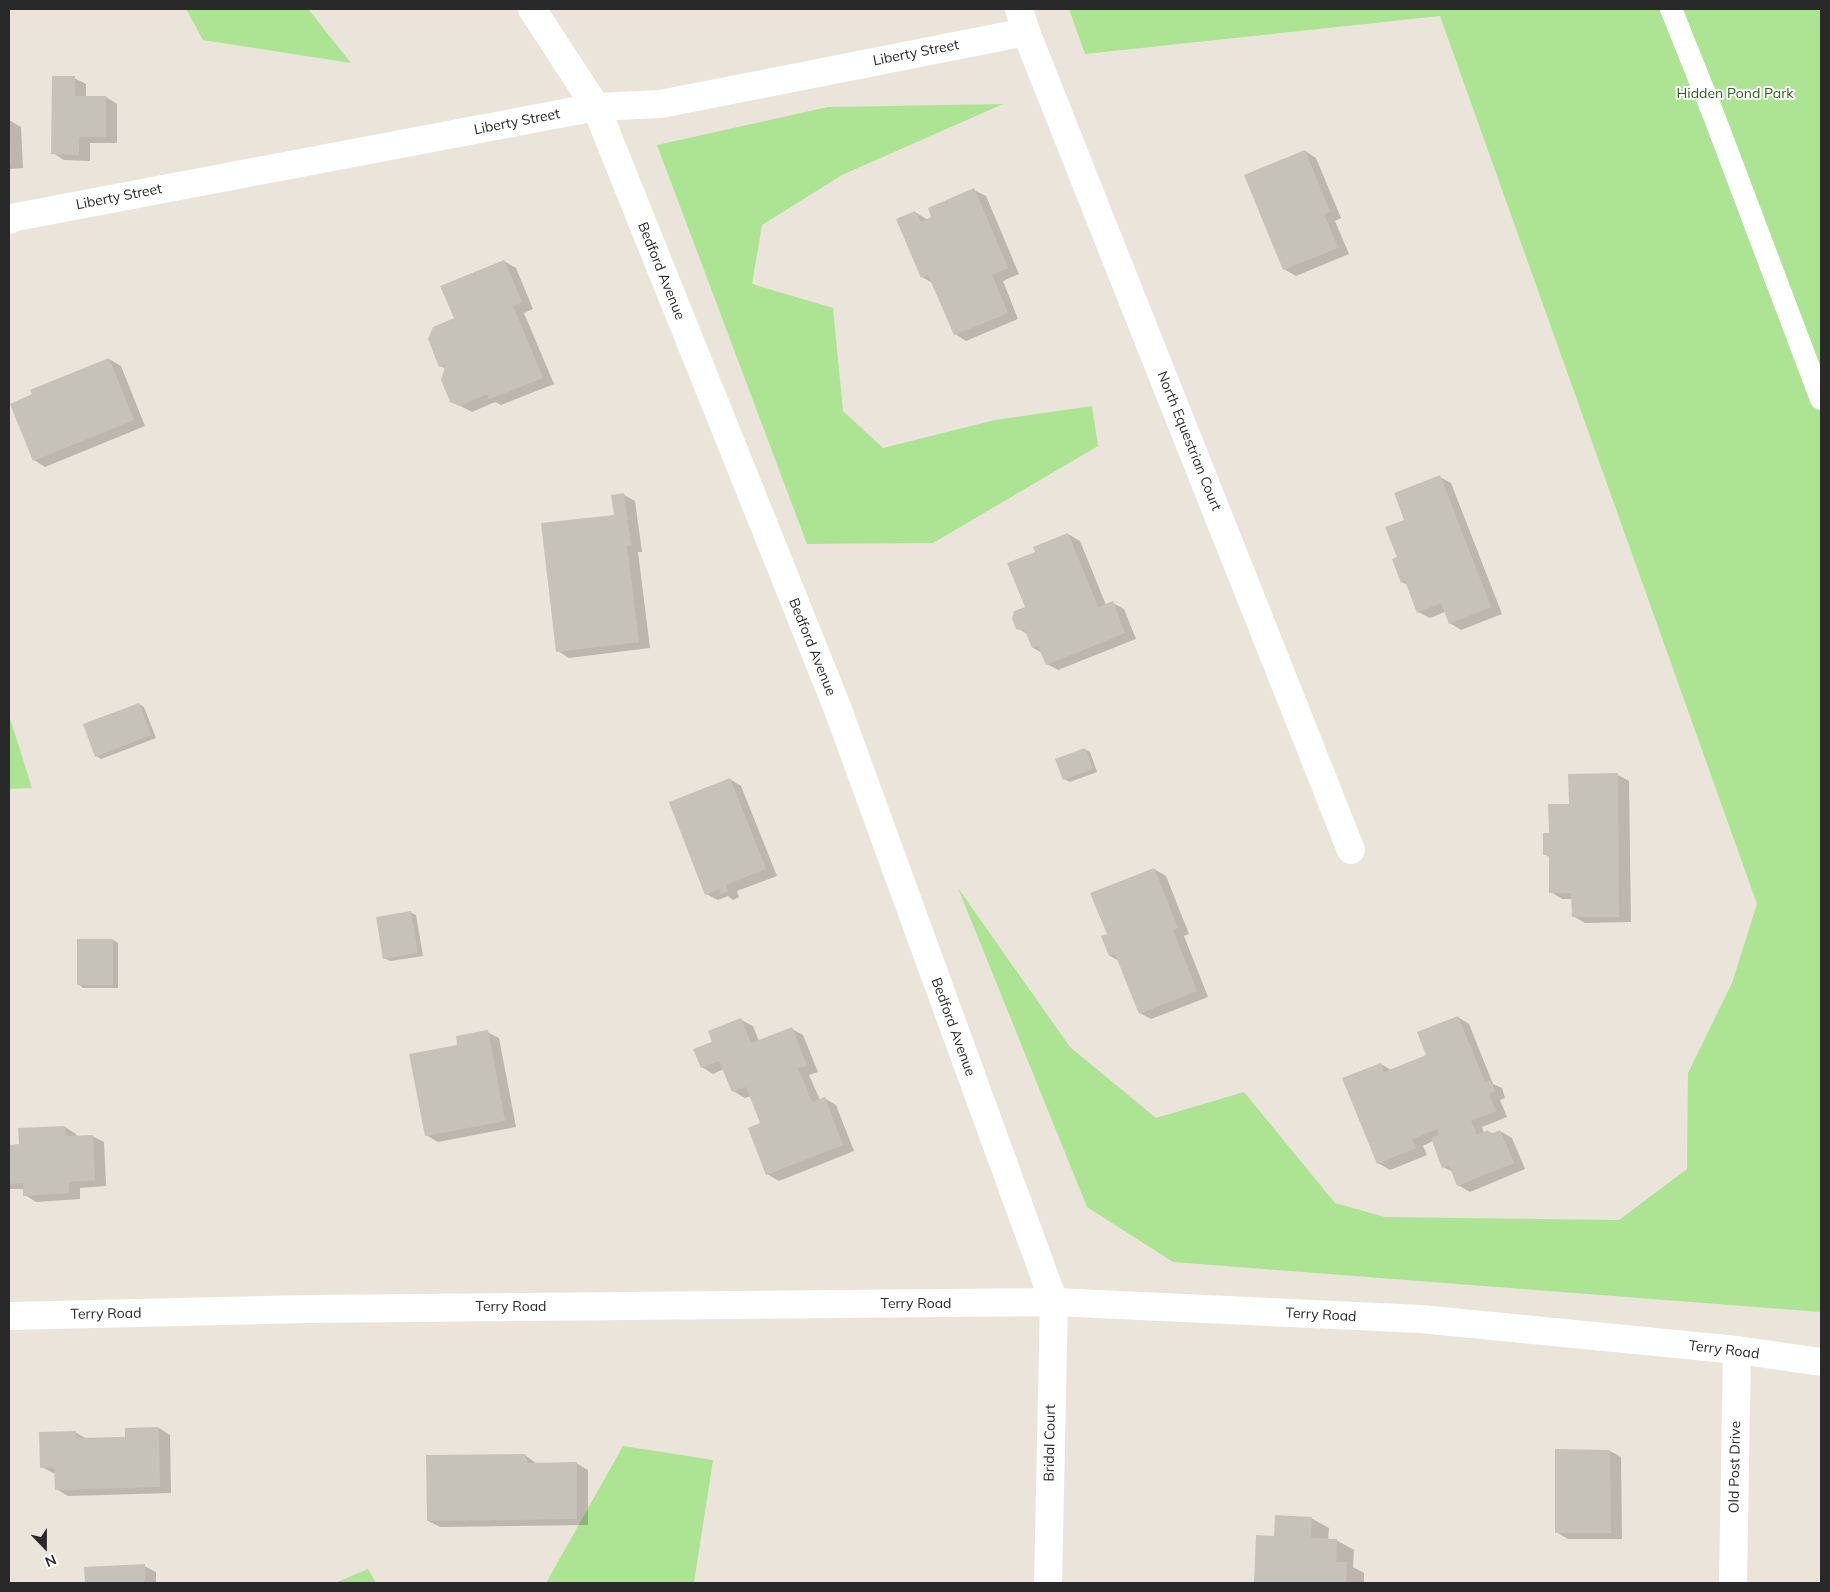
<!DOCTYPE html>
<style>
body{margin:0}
#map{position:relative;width:1830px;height:1592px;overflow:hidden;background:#ebe4da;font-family:Mulish,sans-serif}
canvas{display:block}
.frame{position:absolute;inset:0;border:10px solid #292929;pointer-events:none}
.north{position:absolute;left:20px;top:1522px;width:50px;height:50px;-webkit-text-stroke:4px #fff;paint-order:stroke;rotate:158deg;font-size:14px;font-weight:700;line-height:20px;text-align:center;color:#292929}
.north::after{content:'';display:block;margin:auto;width:18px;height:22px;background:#292929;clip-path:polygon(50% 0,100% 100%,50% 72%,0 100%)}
</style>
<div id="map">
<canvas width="1830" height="1592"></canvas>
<div class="frame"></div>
<div class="north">N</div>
</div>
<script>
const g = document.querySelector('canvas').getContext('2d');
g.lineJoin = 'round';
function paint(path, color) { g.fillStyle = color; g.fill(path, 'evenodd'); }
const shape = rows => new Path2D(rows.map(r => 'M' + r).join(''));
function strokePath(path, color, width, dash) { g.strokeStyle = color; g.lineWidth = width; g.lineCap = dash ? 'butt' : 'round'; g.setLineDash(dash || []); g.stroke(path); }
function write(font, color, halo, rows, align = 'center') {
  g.font = font + ' Mulish,sans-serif'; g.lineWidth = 4; g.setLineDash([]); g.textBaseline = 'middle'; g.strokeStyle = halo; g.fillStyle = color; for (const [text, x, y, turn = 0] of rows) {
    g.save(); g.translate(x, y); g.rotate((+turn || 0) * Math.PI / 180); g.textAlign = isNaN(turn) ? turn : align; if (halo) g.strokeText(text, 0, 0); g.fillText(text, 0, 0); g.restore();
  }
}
paint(shape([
 [186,9,308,9,351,63,203,40],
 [1069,9,1821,9,1821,1312,1173,1262,1087,1207,958,888,1070,1047,1156,1118,1244,1092,1335,1203,1385,1217,1619,1220,1687,1169,1688,1073,1732,983,1757,904,1440,16,1085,54],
 [1003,104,842,175,762,225,752,284,833,308,843,411,883,448,995,420,1092,406,1098,446,933,543,807,544,657,145,828,107],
 [9,715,32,788,9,789],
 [623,1446,713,1460,694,1583,546,1583],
 [368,1569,376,1583,335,1583]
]), '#ade494');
paint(shape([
 [74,78,86,84,86,97,106,97,117,104,117,143,90,143,90,161,64,160,53,153],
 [9,120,21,127,23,168,9,169],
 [1305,151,1316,158,1341,218,1335,221,1349,254,1296,276,1284,269],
 [974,190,986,196,1019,274,1003,281,1018,319,966,341,955,334,934,284,922,277,915,212,928,220],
 [504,261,516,268,533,309,524,313,554,384,501,405,495,402,472,412,451,401,446,369,440,366,456,319],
 [109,359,121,366,145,426,45,467,34,460],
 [1440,477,1451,483,1502,614,1461,630,1450,623,1445,612,1430,618,1418,612,1408,585,1402,582,1399,558,1406,521],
 [624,495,635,501,642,552,638,552,650,648,569,658,558,651],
 [1068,534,1080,541,1106,605,1113,603,1124,609,1136,639,1058,670,1047,664,1042,653,1033,648,1027,634,1017,628,1026,608,1037,553],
 [139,704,144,707,156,738,101,759,96,756],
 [1084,749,1090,752,1097,772,1070,782,1064,779],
 [1618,775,1629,781,1631,922,1585,923,1573,916,1573,899,1562,899,1551,892,1551,858,1544,854,1550,834,1570,805],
 [730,779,741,786,777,876,737,891,739,897,733,900,728,896,718,900,706,894],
 [1154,869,1166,876,1189,934,1184,936,1208,997,1151,1019,1140,1013,1119,961,1110,956,1108,934],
 [410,912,416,915,423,956,390,961,384,958],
 [78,940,113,940,118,943,118,988,83,988,78,984],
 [1458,1017,1469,1024,1493,1084,1502,1088,1505,1098,1500,1100,1507,1117,1482,1127,1484,1133,1488,1131,1493,1134,1500,1131,1512,1138,1525,1169,1470,1192,1458,1185,1453,1172,1443,1167,1433,1141,1423,1146,1427,1155,1390,1170,1378,1163,1381,1064,1391,1070,1427,1056],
 [741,1020,753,1026,759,1041,792,1029,803,1035,818,1072,809,1075,820,1100,824,1098,836,1105,854,1151,779,1181,767,1174,762,1124,751,1096,745,1098,733,1091,724,1069,713,1074,702,1067,714,1042],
 [487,1032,499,1038,516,1127,438,1142,426,1135,459,1046],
 [65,1127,76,1134,77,1137,92,1136,104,1142,106,1186,80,1188,80,1199,36,1202,25,1195,24,1189,9,1189,9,1146,20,1145],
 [159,1428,170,1435,171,1493,68,1496,56,1489,56,1474,41,1467,75,1432,87,1439,127,1438],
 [1610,1451,1621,1457,1622,1539,1568,1539,1556,1532],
 [525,1455,537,1464,576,1463,588,1470,588,1525,440,1527,428,1521],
 [1311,1518,1329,1528,1328,1540,1336,1540,1354,1550,1353,1567,1364,1573,1364,1583,1255,1583,1257,1537,1275,1537],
 [144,1566,156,1572,156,1583,86,1583,86,1568]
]), '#0003');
paint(shape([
 [52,76,75,76,75,96,106,96,106,137,79,137,79,155,51,154],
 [9,126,10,126,11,162,9,162],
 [1305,150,1330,212,1324,214,1338,248,1283,270,1244,175],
 [974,188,1008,268,992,275,1008,313,954,335,928,275,921,278,896,219,915,211,921,222,931,217,928,208],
 [504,260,522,302,513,306,543,378,489,399,487,394,460,406,450,402,441,380,446,364,439,367,428,339,433,327,454,318,440,286],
 [109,358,134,420,33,461,10,404,32,394,30,390],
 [1440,475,1491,607,1449,624,1441,603,1417,613,1405,581,1401,583,1392,559,1397,557,1385,527,1404,520,1394,493],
 [624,493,631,546,627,546,639,642,556,652,541,523,614,515,611,495],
 [1068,533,1098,607,1113,601,1125,633,1046,665,1038,646,1032,648,1025,631,1016,629,1012,619,1014,611,1025,607,1007,563,1035,552,1033,547],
 [139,703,151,735,95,757,83,724],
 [1085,748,1093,769,1063,780,1055,759],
 [1618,773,1619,917,1572,917,1571,893,1549,893,1549,855,1543,855,1543,833,1549,833,1548,804,1569,804,1568,774],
 [730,778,766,869,726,885,728,891,721,894,719,889,705,895,669,802],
 [1154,868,1178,928,1173,930,1197,991,1139,1014,1115,954,1109,956,1101,936,1107,934,1090,893],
 [411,911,418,953,383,959,376,917],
 [77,939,113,939,113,985,77,985],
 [1458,1016,1485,1082,1490,1080,1495,1091,1489,1094,1496,1111,1471,1121,1477,1135,1488,1130,1490,1134,1500,1130,1514,1163,1457,1186,1449,1165,1442,1168,1431,1138,1439,1135,1437,1129,1412,1139,1416,1148,1377,1164,1342,1078,1381,1063,1384,1072,1426,1055,1417,1032],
 [741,1018,751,1043,792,1027,807,1066,798,1068,812,1102,825,1097,843,1145,766,1175,748,1128,760,1123,746,1087,732,1092,719,1061,701,1068,693,1049,712,1042,708,1031],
 [488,1030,505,1121,425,1136,409,1054,457,1045,456,1036],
 [65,1126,66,1136,93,1135,95,1180,69,1182,69,1193,23,1196,23,1183,9,1184,9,1145,19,1144,18,1128],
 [159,1427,160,1487,55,1490,54,1467,40,1468,39,1432,76,1431,76,1438,125,1437,125,1428],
 [1555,1449,1610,1450,1611,1533,1555,1533],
 [525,1454,528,1463,577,1462,577,1519,427,1521,426,1455],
 [1275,1515,1312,1517,1311,1538,1337,1539,1336,1562,1347,1562,1346,1583,1254,1583,1256,1535,1274,1536],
 [145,1564,145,1583,85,1583,84,1567]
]), '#c7c2b9');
strokePath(shape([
 [1671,9,1714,116,1821,399]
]), '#fff', 22);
strokePath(shape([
 [532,9,596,107,837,707,1054,1302,1048,1583],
 [1019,9,1026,32,1351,850],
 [9,220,16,217,596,107,661,104,1026,32],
 [1733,1583,1737,1350]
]), '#fff', 28);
strokePath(shape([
 [9,1316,307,1309,1054,1302,1421,1319,1737,1350,1821,1362]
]), '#fff', 28);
write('14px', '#292929', '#fff', [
 ["Liberty Street",916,53,-11],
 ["Liberty Street",517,122,-11],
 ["Liberty Street",119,197,-11],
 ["Bedford Avenue",661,271,68],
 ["North Equestrian Court",1189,441,68],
 ["Bedford Avenue",812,647,68],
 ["Bedford Avenue",953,1027,70],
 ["Terry Road",916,1304],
 ["Terry Road",511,1307],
 ["Terry Road",106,1314,-1],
 ["Terry Road",1321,1315,3],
 ["Terry Road",1724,1350,7],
 ["Bridal Court",1050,1443,-89],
 ["Old Post Drive",1735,1467,-89]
]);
write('14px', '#256618', '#fff', [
 ["Hidden Pond Park",1735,94]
]);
</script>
